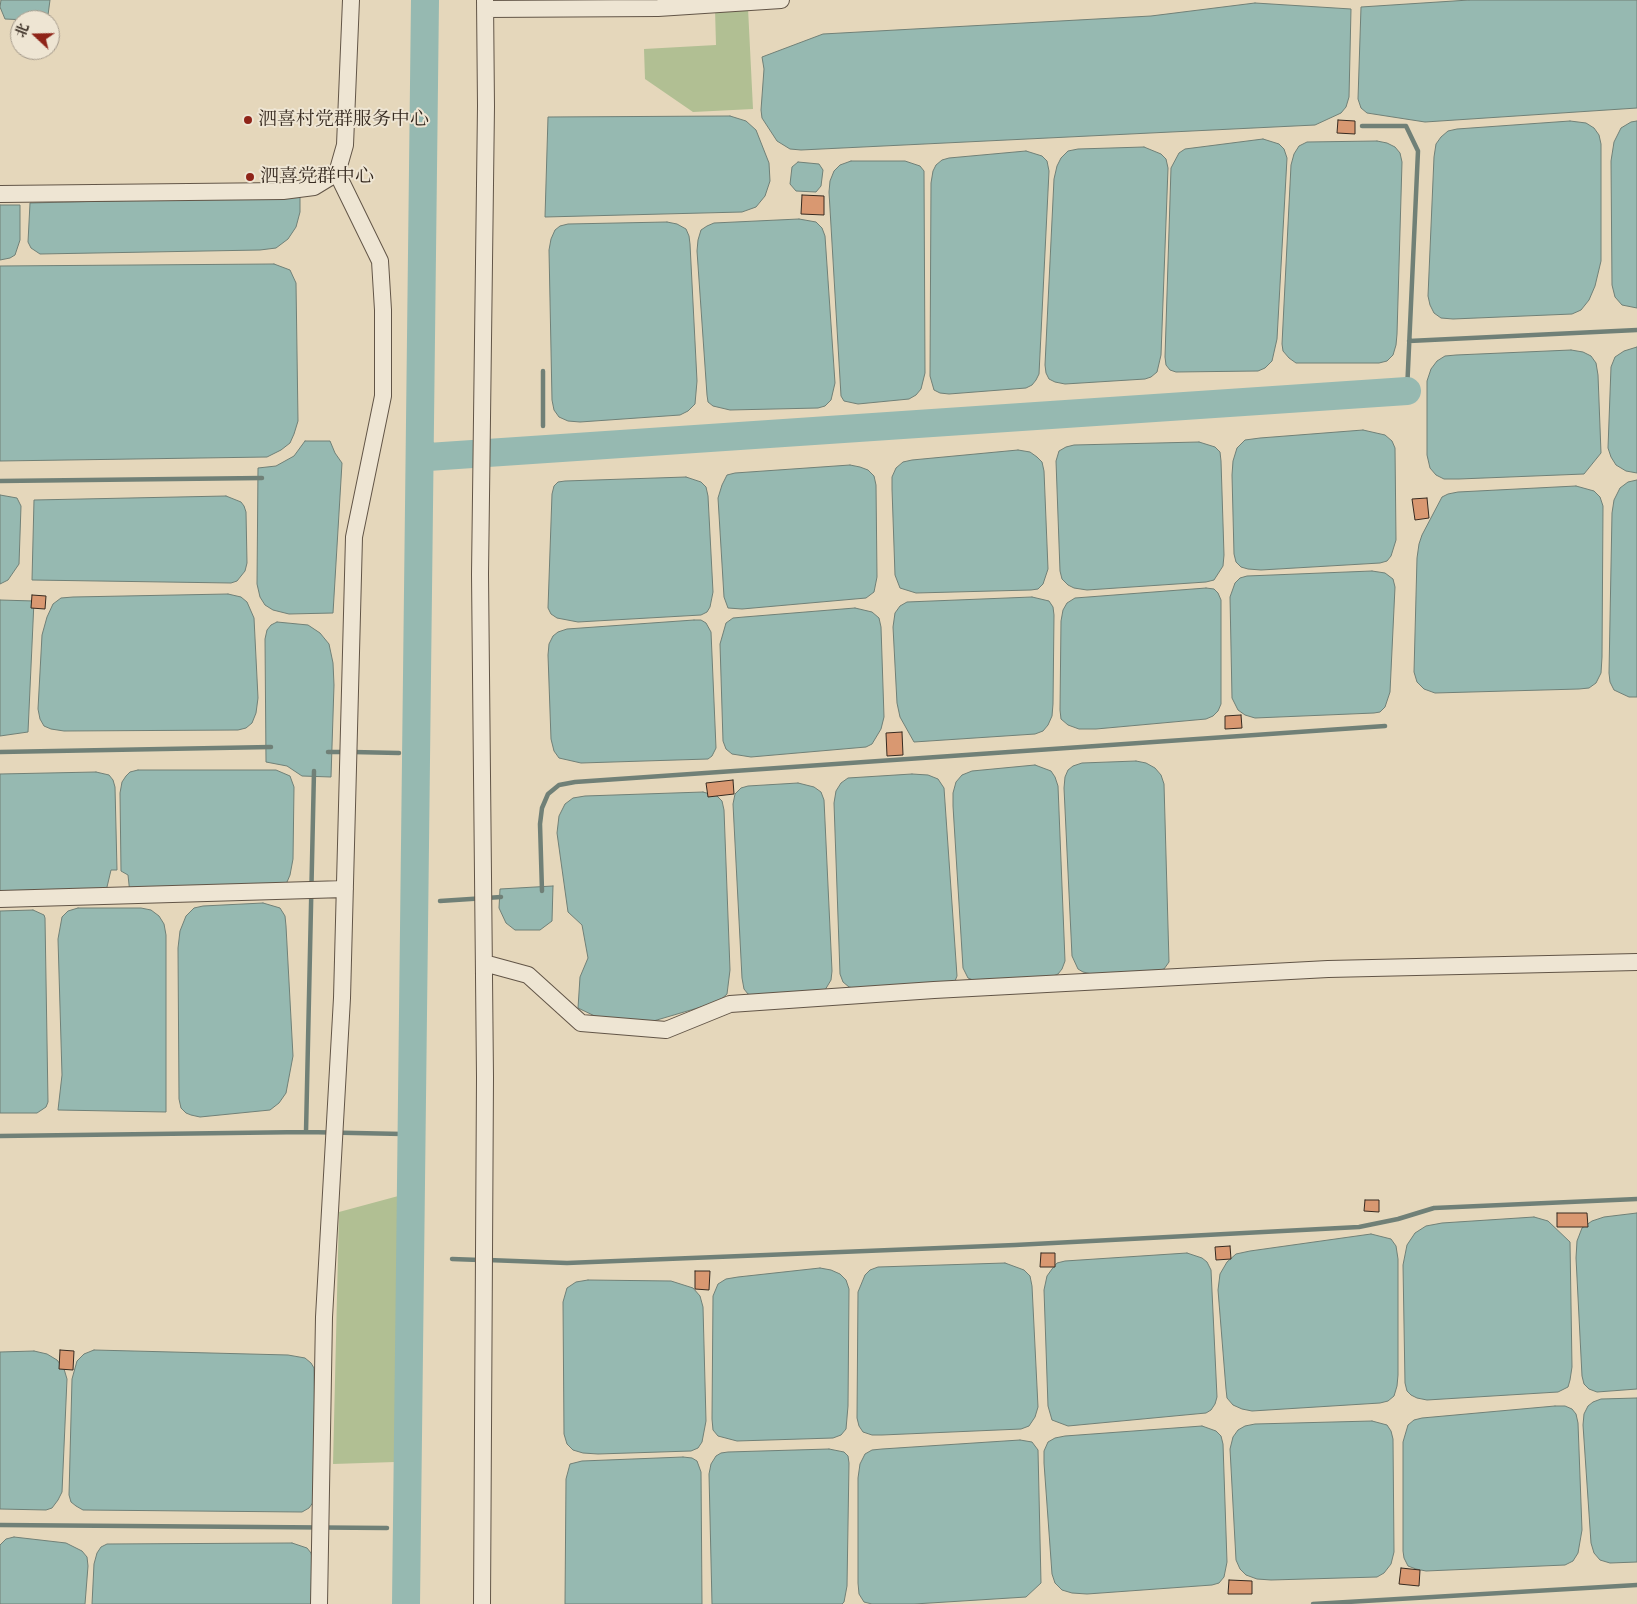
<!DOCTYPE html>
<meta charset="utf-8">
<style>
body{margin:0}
#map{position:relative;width:1637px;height:1604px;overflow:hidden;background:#e5d7bb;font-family:"EB Garamond","Noto Serif SC",serif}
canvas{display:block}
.north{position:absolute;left:10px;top:10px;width:50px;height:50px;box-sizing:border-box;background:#eee5d3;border:1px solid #a49a8b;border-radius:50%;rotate:291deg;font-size:14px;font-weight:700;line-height:20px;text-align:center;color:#362a20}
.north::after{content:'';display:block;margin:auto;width:18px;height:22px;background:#8f2418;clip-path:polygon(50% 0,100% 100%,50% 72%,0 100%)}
</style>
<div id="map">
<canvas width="1637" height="1604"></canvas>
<div class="north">北</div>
</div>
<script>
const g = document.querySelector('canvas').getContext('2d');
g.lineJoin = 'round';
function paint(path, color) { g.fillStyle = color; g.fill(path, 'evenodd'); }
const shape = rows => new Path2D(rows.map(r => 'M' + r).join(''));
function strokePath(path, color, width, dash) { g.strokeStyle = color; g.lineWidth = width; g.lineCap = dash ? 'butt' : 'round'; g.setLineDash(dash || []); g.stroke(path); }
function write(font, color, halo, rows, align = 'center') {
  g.font = font + ' "EB Garamond","Noto Serif SC",serif'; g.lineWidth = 4; g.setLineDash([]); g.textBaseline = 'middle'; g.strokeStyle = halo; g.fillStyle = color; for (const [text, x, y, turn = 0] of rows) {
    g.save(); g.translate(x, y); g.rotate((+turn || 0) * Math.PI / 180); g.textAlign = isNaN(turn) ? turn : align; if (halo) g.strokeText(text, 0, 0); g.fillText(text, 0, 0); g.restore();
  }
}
paint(shape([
 [748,8,753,109,693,112,645,79,644,49,716,45,715,9],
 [402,1195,395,1462,333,1464,339,1212]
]), '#b1bf93');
const water = shape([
 [1,0,50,0,48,15,43,20,27,20,5,19,0,7,1,0],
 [1469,0,1637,0,1637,108,1425,122,1367,113,1361,108,1358,99,1361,7,1469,0],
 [1255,3,1351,9,1349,97,1346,107,1341,113,1315,125,801,150,790,149,777,141,762,118,761,110,764,69,762,57,823,34,1151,16,1255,3],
 [730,116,746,121,756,130,769,163,770,181,765,196,756,207,742,212,545,217,548,117,730,116],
 [1570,121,1586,123,1594,128,1599,135,1601,144,1601,261,1595,286,1589,300,1581,310,1572,314,1453,319,1441,318,1434,313,1430,305,1428,296,1434,157,1436,144,1441,137,1448,131,1457,129,1570,121],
 [1637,121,1637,308,1622,305,1615,297,1612,285,1611,161,1614,142,1621,128,1631,122,1637,121],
 [1263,139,1279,144,1284,149,1287,158,1277,339,1272,361,1265,368,1258,371,1176,372,1170,370,1166,365,1165,357,1171,168,1179,153,1185,149,1263,139],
 [1377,141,1387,143,1395,147,1400,153,1402,162,1397,334,1396,345,1393,355,1387,361,1379,363,1296,363,1289,358,1283,351,1282,344,1291,165,1294,154,1299,146,1307,142,1377,141],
 [1144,147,1161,154,1166,159,1168,168,1161,355,1157,372,1151,377,1145,379,1065,384,1055,382,1049,379,1046,373,1045,365,1054,179,1057,166,1061,158,1068,151,1078,149,1144,147],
 [1026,151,1042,156,1047,161,1049,171,1039,374,1036,380,1032,385,1026,388,949,394,940,393,934,390,930,376,931,183,933,171,936,165,942,160,949,158,1026,151],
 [851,161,905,161,920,166,924,171,925,373,921,389,916,395,909,399,858,404,844,401,841,396,829,192,830,181,834,171,840,165,851,161],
 [798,162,819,164,823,170,821,186,816,192,796,191,790,184,792,167,798,162],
 [300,196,300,212,296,227,288,239,276,248,260,250,40,254,31,248,28,242,30,203,300,196],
 [0,205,20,205,20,240,15,255,10,258,0,260,0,205],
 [799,219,816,222,822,228,825,236,835,383,831,400,825,406,818,408,730,410,713,406,708,402,707,395,697,251,698,240,701,230,707,226,714,223,799,219],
 [667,222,677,224,686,229,689,236,690,244,697,381,695,404,688,411,680,415,580,422,568,421,559,417,554,410,552,400,549,250,551,239,555,230,560,226,568,224,667,222],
 [274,264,290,270,296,283,298,421,294,434,290,443,281,450,267,457,0,461,0,266,274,264],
 [1637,347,1637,473,1626,471,1616,465,1611,457,1608,448,1611,367,1615,357,1624,351,1637,347],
 [1571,350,1583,352,1591,356,1596,363,1598,375,1601,453,1584,474,1459,479,1444,479,1436,475,1430,468,1427,455,1427,381,1431,369,1437,361,1445,356,1456,355,1571,350],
 [1363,430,1385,435,1392,441,1395,448,1396,540,1391,556,1387,561,1380,563,1261,570,1248,569,1241,567,1236,562,1234,554,1232,475,1233,461,1237,448,1245,440,1260,438,1363,430],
 [305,441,330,441,335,453,342,463,333,613,289,614,273,610,265,605,260,597,257,584,258,468,276,466,294,456,305,441],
 [1199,442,1215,447,1220,452,1221,461,1224,555,1223,566,1214,580,1206,582,1087,590,1074,588,1068,585,1062,579,1060,571,1056,461,1059,451,1066,447,1074,445,1199,442],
 [1018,450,1030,452,1037,457,1042,462,1044,471,1048,569,1043,584,1038,589,1031,590,916,593,900,588,895,575,892,489,892,477,896,468,903,462,912,460,1018,450],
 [850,465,860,467,868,470,874,476,876,485,877,577,874,592,866,598,742,609,728,608,724,597,718,498,722,485,727,475,735,473,850,465],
 [686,477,701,482,706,487,708,496,713,592,710,607,707,612,701,615,578,622,557,618,551,614,548,608,552,494,554,486,558,482,565,481,686,477],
 [1637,480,1637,697,1629,697,1614,690,1610,682,1609,673,1612,513,1614,500,1620,488,1628,482,1637,480],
 [1576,486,1594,491,1600,497,1603,506,1602,657,1601,673,1596,683,1589,688,1579,689,1435,693,1424,689,1417,682,1414,672,1417,558,1419,544,1422,535,1442,497,1448,494,1458,492,1576,486],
 [0,495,17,498,21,506,19,564,8,580,0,584,0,495],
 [226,496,241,502,244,506,246,512,247,563,245,571,237,581,231,583,32,580,34,500,226,496],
 [1372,571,1385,573,1393,579,1395,587,1390,692,1385,707,1380,712,1374,713,1255,718,1245,715,1238,710,1232,698,1230,597,1235,583,1240,578,1247,576,1372,571],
 [1206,588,1214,589,1218,593,1221,600,1221,704,1218,711,1213,716,1206,719,1096,729,1079,729,1068,725,1061,719,1060,710,1061,621,1063,610,1067,603,1075,598,1206,588],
 [228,594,241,597,247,602,254,618,258,698,256,713,252,723,246,728,238,730,64,731,51,729,44,726,40,719,38,709,42,635,47,617,53,604,61,598,73,597,228,594],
 [1032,597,1049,601,1053,607,1054,615,1053,704,1052,716,1048,725,1043,731,1035,734,914,742,900,717,897,703,893,627,895,613,900,606,907,602,1032,597],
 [0,600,34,601,28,732,0,736,0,600],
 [855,608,872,612,879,618,881,627,884,717,881,729,872,744,866,747,751,757,732,754,726,749,723,741,720,644,726,623,733,618,744,617,855,608],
 [694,620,701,620,706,623,711,632,716,748,712,756,708,759,581,763,559,758,554,751,551,739,548,655,549,644,553,636,558,632,567,629,694,620],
 [277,622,308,625,320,633,329,644,333,663,334,685,331,777,302,776,287,766,266,762,265,639,267,630,271,625,277,622],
 [1136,761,1146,763,1155,768,1161,775,1164,784,1169,962,1164,969,1160,970,1092,974,1083,972,1078,969,1072,956,1064,788,1065,777,1068,770,1073,766,1082,763,1136,761],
 [1035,765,1051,771,1055,777,1058,786,1065,961,1062,969,1058,974,1053,976,973,980,968,978,963,968,953,806,953,793,956,782,962,775,972,771,1035,765],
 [138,770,276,770,290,776,294,787,293,859,290,875,287,882,281,887,130,894,128,875,121,871,120,793,122,782,126,776,130,772,138,770],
 [96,772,109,775,113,780,115,787,117,870,111,870,107,887,103,892,0,895,0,774,96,772],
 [912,774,928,775,938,779,944,788,957,976,955,981,859,989,849,987,843,982,840,974,834,803,836,791,841,783,848,778,912,774],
 [798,783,814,787,821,792,824,800,832,971,831,980,825,990,755,996,748,994,744,989,742,978,733,804,735,794,741,788,748,786,798,783],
 [703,792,717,796,722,801,724,810,730,970,727,994,718,1002,650,1022,599,1018,578,1008,580,977,588,958,582,925,568,912,557,833,559,816,565,804,573,798,585,796,703,792],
 [553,886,552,921,540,930,515,930,506,923,499,908,500,889,553,886],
 [263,903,280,908,285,916,286,926,293,1056,286,1093,279,1103,270,1110,200,1117,191,1115,186,1113,181,1108,179,1099,178,948,180,931,186,916,194,908,203,906,263,903],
 [78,908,141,908,151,910,159,916,164,924,166,935,166,1112,58,1110,62,1075,58,939,62,917,68,911,78,908],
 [33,910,44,915,45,918,48,1102,46,1107,37,1113,0,1113,0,911,33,910],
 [1637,1213,1637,1389,1597,1392,1589,1389,1584,1384,1582,1376,1576,1258,1577,1241,1582,1228,1592,1221,1604,1217,1637,1213],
 [1534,1217,1548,1221,1570,1242,1572,1367,1570,1380,1568,1387,1558,1392,1427,1400,1417,1398,1411,1395,1407,1391,1405,1383,1403,1265,1407,1245,1415,1233,1426,1226,1442,1223,1534,1217],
 [1371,1234,1391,1239,1396,1246,1398,1259,1398,1375,1397,1386,1394,1396,1388,1401,1380,1403,1252,1411,1242,1409,1233,1405,1227,1398,1226,1389,1218,1290,1220,1274,1227,1262,1236,1254,1250,1251,1371,1234],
 [1187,1253,1202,1258,1207,1262,1211,1270,1217,1397,1215,1404,1211,1410,1206,1413,1068,1426,1052,1420,1048,1406,1044,1290,1047,1276,1052,1269,1057,1263,1065,1261,1187,1253],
 [1005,1263,1024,1270,1030,1276,1032,1286,1038,1407,1035,1417,1029,1426,1021,1429,882,1435,872,1435,863,1432,859,1426,857,1418,858,1292,865,1275,870,1270,878,1267,1005,1263],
 [820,1268,831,1270,840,1274,846,1280,849,1289,848,1406,846,1429,841,1435,833,1438,737,1441,718,1436,713,1430,712,1419,713,1296,718,1284,726,1279,738,1277,820,1268],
 [588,1280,671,1281,693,1288,700,1296,703,1307,706,1421,702,1442,698,1448,691,1451,598,1454,583,1453,573,1450,567,1444,564,1434,563,1302,567,1288,576,1282,588,1280],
 [94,1350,288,1355,305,1358,311,1363,314,1368,316,1492,314,1501,309,1508,302,1512,83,1510,76,1506,71,1502,69,1495,72,1379,77,1361,84,1354,94,1350],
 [34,1351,47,1354,57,1360,64,1369,67,1379,62,1492,58,1500,52,1508,46,1510,0,1509,0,1352,34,1351],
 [1637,1398,1637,1562,1610,1563,1600,1560,1594,1553,1591,1543,1583,1425,1584,1414,1588,1406,1593,1402,1601,1399,1637,1398],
 [1555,1406,1565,1406,1572,1409,1576,1414,1578,1423,1582,1530,1578,1553,1573,1561,1565,1565,1426,1571,1416,1569,1408,1566,1404,1558,1403,1551,1403,1442,1408,1425,1414,1420,1422,1418,1555,1406],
 [1372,1421,1387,1425,1391,1431,1393,1439,1394,1552,1391,1564,1384,1573,1377,1577,1271,1580,1257,1579,1246,1575,1240,1569,1236,1560,1230,1449,1233,1437,1238,1430,1245,1426,1255,1424,1372,1421],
 [1202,1426,1216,1431,1221,1436,1223,1444,1227,1562,1224,1577,1219,1583,1212,1585,1087,1594,1072,1593,1062,1590,1055,1583,1052,1574,1044,1463,1044,1451,1048,1442,1055,1438,1065,1436,1202,1426],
 [1020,1440,1032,1442,1038,1450,1041,1583,1026,1597,914,1604,872,1604,864,1602,859,1594,858,1583,858,1478,860,1464,865,1454,872,1450,882,1449,1020,1440],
 [829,1449,844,1452,848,1456,849,1463,847,1586,844,1602,842,1604,712,1604,709,1474,711,1464,716,1456,721,1453,728,1452,829,1449],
 [683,1457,692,1458,697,1461,701,1472,702,1604,565,1604,566,1479,570,1464,582,1461,683,1457],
 [14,1537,66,1543,82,1551,87,1557,88,1566,85,1604,0,1604,0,1545,6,1539,14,1537],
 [292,1543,307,1548,311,1553,313,1562,311,1604,92,1604,94,1564,97,1553,101,1547,107,1544,292,1543]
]);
paint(water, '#96b9b1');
strokePath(water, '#708077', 1);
strokePath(shape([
 [1362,126,1406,126,1418,151,1407,391],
 [1409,341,1637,330],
 [543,371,543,426],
 [0,481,262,478],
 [0,752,271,747],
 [328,752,345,752],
 [353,752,399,753],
 [542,891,540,824,542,808,548,794,559,785,575,782,1385,726],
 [440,901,501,897],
 [306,1132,314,771],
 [0,1136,306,1132,403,1134],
 [452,1259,480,1260],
 [488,1260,567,1263,1015,1245,1359,1227,1398,1219,1434,1208,1637,1199],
 [0,1525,387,1528],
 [1313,1604,1637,1585]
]), '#708077', 4.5);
strokePath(shape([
 [428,457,1407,391],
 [406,1604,425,0]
]), '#96b9b1', 28);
const building = shape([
 [1338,120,1355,121,1355,134,1337,133,1338,120],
 [802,195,824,196,824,215,801,214,802,195],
 [1427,498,1429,518,1415,520,1412,499,1427,498],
 [32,595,46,596,45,609,31,608,32,595],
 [1241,715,1242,728,1225,729,1225,716,1241,715],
 [902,732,903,755,887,756,886,733,902,732],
 [733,780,734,794,708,797,706,783,733,780],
 [1365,1200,1379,1200,1379,1212,1364,1211,1365,1200],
 [1557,1213,1587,1213,1588,1227,1557,1227,1557,1213],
 [1230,1246,1231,1259,1216,1260,1215,1247,1230,1246],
 [1041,1253,1055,1253,1055,1267,1040,1267,1041,1253],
 [695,1271,710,1271,709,1290,695,1289,695,1271],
 [60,1350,74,1351,73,1370,59,1369,60,1350],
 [1401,1568,1420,1570,1419,1586,1399,1584,1401,1568],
 [1229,1580,1252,1581,1252,1594,1228,1594,1229,1580]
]);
paint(building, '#d99871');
strokePath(building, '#362a20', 1);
const minor = shape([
 [485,9,658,8,781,0],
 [0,194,283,191,314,187,337,173,345,145,351,0],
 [0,899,345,889],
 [484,963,528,975,581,1023,666,1030,730,1004,934,990,1328,969,1637,962],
 [319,1604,324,1317,342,998,354,537,383,396,383,310,380,261,337,173],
 [482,1604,485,1077,480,574,486,106,485,0]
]);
strokePath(minor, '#625547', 18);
strokePath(minor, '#eee5d3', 16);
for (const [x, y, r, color] of [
 [248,120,5,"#8f2418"],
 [250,177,5,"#8f2418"]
]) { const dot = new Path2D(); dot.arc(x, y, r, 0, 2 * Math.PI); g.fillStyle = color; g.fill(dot); strokePath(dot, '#eee5d3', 2); }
write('19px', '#362a20', '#eee5d3', [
 ["泗喜村党群服务中心",258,120],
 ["泗喜党群中心",260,177]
], 'left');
</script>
